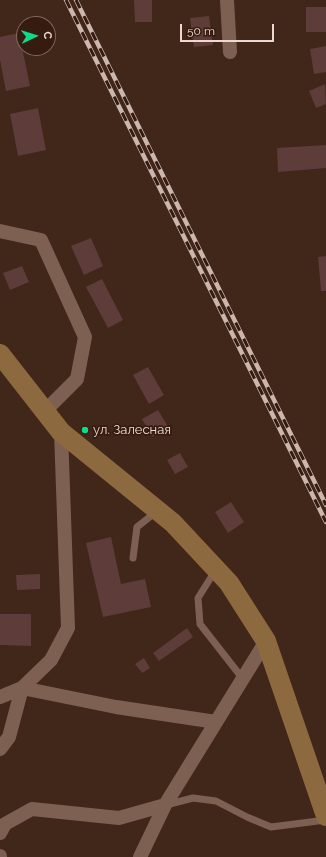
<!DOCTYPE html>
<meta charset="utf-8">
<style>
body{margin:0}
#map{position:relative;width:326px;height:857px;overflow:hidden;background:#41261a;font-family:Raleway,sans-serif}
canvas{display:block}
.north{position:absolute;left:16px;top:16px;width:40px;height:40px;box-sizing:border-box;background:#361c10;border:1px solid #7f685e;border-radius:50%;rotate:86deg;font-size:11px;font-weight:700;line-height:16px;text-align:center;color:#ecdad2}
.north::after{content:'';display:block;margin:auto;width:14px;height:18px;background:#0fd98a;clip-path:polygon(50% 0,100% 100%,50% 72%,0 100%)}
.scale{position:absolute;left:180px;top:24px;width:94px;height:18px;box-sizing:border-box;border:2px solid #ecdad2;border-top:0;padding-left:5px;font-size:12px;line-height:14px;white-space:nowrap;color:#ecdad2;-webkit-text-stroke:3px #361c10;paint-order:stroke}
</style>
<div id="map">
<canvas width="326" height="857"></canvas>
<div class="north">С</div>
<div class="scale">50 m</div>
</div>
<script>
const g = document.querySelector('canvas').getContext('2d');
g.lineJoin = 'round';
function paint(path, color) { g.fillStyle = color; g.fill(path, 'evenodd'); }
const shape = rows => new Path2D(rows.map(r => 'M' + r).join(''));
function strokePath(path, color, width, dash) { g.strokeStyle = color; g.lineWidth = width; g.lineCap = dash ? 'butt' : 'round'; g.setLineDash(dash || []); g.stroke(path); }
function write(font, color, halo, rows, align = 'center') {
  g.font = font + ' Raleway,sans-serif'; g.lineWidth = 3.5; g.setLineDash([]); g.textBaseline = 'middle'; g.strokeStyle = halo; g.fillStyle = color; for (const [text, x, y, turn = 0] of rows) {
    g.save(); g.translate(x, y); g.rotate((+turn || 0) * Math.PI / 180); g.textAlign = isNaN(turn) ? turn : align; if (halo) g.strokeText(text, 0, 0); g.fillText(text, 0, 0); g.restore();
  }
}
paint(shape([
 [134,0,152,0,152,22,135,22],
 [306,7,326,7,326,32,306,32],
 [209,16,213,45,194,47,190,18],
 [19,33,30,86,6,91,0,60,0,37],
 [326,46,326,72,314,74,310,49],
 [325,84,326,104,316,108,309,91],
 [38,108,46,150,18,156,10,114],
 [326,145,326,168,278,172,277,148],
 [91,238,103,266,84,275,71,246],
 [326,256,326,291,321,291,318,257],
 [22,266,29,282,10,290,3,273],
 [102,279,123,320,108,328,86,287],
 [148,367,164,395,149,404,133,375],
 [158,410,169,428,152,437,142,419],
 [180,453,188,467,175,474,167,460],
 [231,502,244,522,228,533,215,512],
 [111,537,121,584,145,579,151,607,103,617,86,543],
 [40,574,40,589,17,590,16,575],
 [0,614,31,614,31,646,0,645],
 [187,628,193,637,159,661,153,653],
 [144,658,150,668,142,673,135,664]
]), '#5d3c39');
strokePath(shape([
 [133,558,137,527,156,512],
 [215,571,198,598,200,624,243,679],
 [166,805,193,798,216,801,247,817,271,827,326,820]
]), '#7e6052', 7);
strokePath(shape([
 [227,0,230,52],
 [0,231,41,240,85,337,77,379,44,412],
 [0,697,22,688,51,660,68,628,61,432],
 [0,749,9,737,22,688,116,707,216,722],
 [0,833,5,824,32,809,119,818,165,805],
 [0,856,0,857],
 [140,857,165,805,266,641]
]), '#7e6052', 14);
strokePath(shape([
 [0,354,61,432,173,523,229,583,266,641,326,816]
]), '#8d693f', 20);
const rail = shape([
 [66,0,326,522],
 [76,0,326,505]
]);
strokePath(rail, '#cbb7ae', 4.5);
strokePath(rail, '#361c10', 3, [9]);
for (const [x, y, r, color] of [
 [85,430,4,"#0fd98a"]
]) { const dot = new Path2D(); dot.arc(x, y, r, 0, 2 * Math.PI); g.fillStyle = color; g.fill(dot); strokePath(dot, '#361c10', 1.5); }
write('13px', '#ecdad2', '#361c10', [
 ["ул. Залесная",93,430]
], 'left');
</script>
